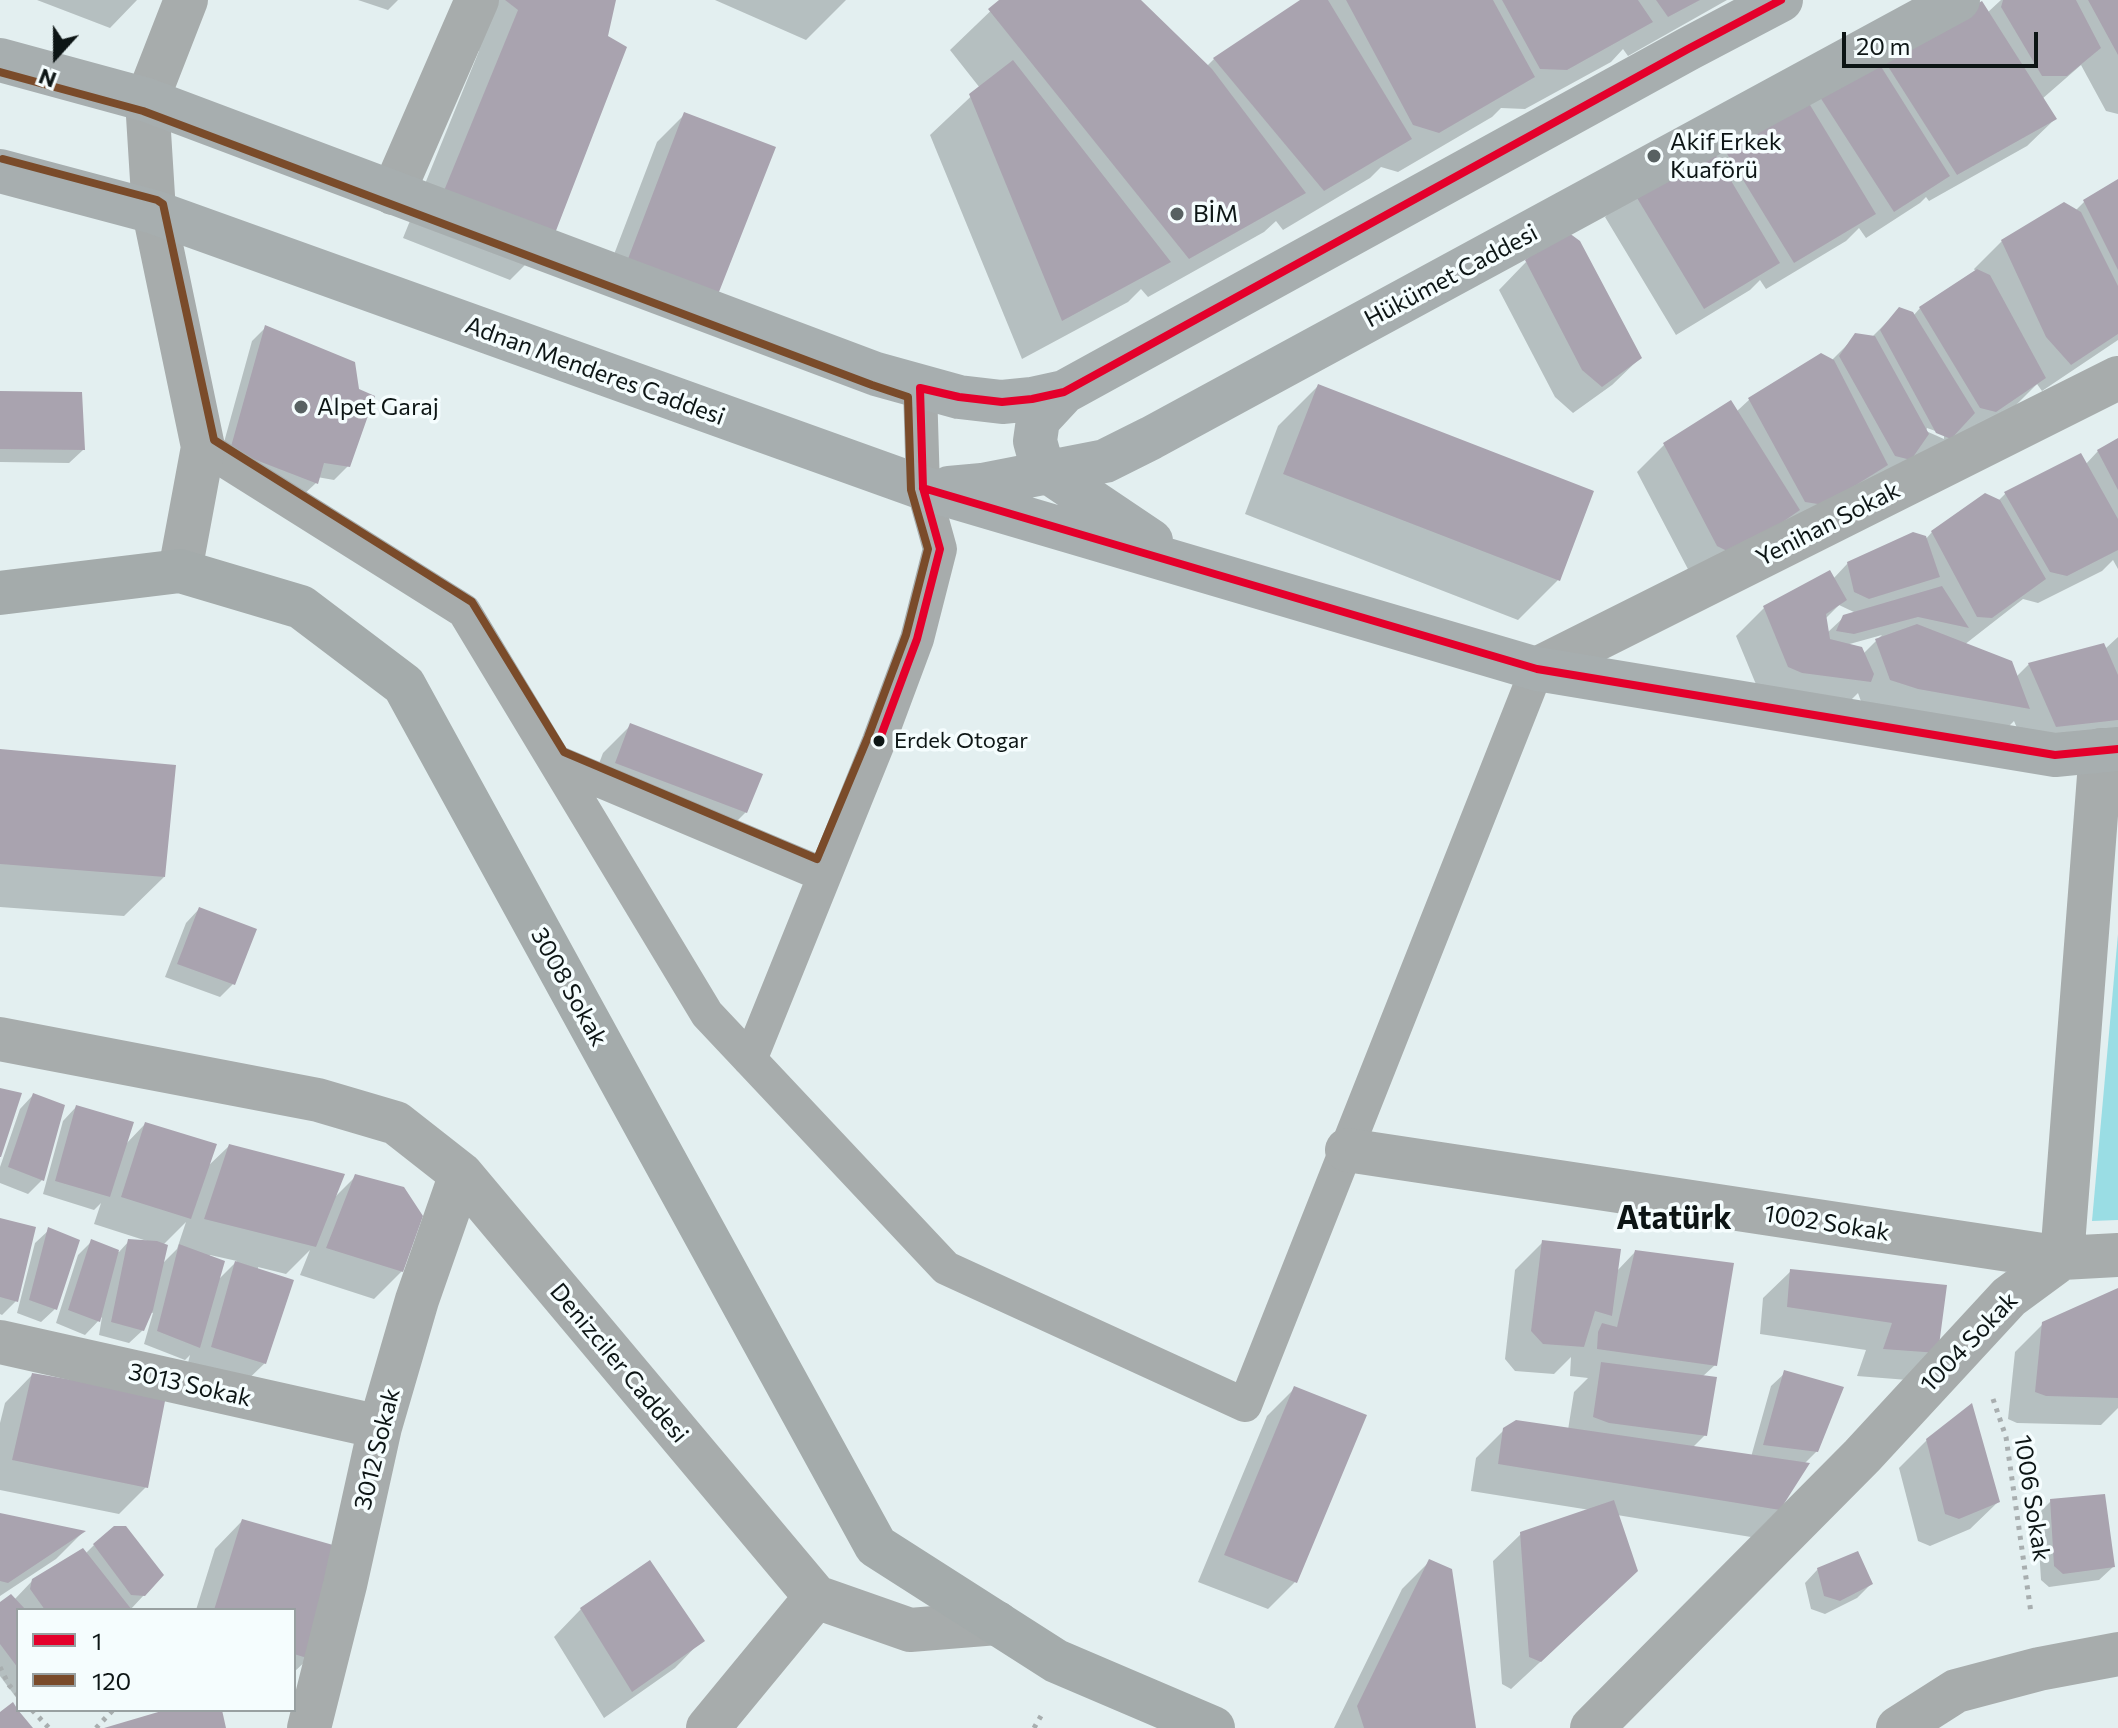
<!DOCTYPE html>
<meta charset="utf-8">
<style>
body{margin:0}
#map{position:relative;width:2118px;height:1728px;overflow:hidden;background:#e3eff0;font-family:Commissioner,sans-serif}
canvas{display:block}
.legend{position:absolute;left:16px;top:1608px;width:280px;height:104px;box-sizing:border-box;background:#f5fdfe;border:2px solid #98a0a1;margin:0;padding:10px 14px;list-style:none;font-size:24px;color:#0d1515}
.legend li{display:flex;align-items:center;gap:16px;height:40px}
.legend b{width:40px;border:2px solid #98a0a1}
.north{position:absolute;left:16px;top:16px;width:80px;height:80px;-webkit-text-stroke:6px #f5fdfe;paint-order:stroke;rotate:201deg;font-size:22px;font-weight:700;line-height:32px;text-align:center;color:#0d1515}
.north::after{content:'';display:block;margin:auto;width:28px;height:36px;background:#0d1515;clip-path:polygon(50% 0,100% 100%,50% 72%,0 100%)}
.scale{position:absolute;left:1842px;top:32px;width:196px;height:36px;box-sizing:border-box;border:4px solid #0d1515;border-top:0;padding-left:10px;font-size:24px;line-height:28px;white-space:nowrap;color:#0d1515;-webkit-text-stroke:6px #f5fdfe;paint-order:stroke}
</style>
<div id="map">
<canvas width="2118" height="1728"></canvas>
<ul class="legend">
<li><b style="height:10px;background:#e4002b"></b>1</li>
<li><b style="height:10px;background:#7a4b2a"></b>120</li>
</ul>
<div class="north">N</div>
<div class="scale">20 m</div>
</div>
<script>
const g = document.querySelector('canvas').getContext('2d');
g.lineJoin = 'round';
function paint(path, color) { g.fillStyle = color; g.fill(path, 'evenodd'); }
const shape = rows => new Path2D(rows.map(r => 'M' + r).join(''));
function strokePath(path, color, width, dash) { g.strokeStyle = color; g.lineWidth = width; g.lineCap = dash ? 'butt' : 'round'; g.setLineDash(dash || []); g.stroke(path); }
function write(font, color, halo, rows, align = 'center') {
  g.font = font + ' Commissioner,sans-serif'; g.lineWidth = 7; g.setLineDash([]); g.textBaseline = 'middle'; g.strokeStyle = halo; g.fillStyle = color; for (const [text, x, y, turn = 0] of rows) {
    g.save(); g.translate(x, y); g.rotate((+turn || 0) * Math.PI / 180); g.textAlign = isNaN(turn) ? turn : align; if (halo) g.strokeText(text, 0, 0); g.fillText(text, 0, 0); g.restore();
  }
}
paint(shape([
 [2118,934,2118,1220,2092,1221]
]), '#9adde4');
paint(shape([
 [37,0,137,0,110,28],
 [358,0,398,0,388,10],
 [476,0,614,0,550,240,510,280,403,238,479,51,461,36],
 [715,0,846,0,806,40],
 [1002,0,1138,0,1206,67,1214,59,1304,0,1727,0,1628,56,1623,49,1611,62,1525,109,1501,108,1492,117,1398,172,1381,167,1370,178,1283,230,1276,221,1264,232,1148,297,1141,289,1128,302,1022,359,930,135,980,88,950,50],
 [2001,0,2118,0,2118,114,2106,111,2081,65,2042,99,2055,119,2027,146,1929,201,1926,197,1920,203,1866,238,1859,228,1846,241,1766,289,1760,280,1750,290,1676,335,1605,217,1633,190,1987,13],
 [685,114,773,148,600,291,657,142],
 [2118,181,2118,340,2042,391,2037,384,2016,405,1922,466,1690,573,1637,472,1664,445,1736,412,1750,399,1831,361,1856,336,1871,338,1900,309,1914,315,1920,308,1976,272,1974,269,2002,241,2075,211,2084,202],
 [1927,428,1944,434,1944,439,1926,431],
 [1526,262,1640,358,1612,385,1573,413,1555,397,1499,290],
 [266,327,348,466,334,480,317,477,316,483,302,496,218,464,252,341],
 [1318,386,1558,580,1518,620,1245,514,1278,426],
 [0,393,83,450,69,463,0,462],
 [2118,440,2118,569,2113,560,2102,571,2038,603,2023,599,1964,645,2016,677,2029,664,2105,649,2118,637,2118,736,2028,754,2014,721,2000,735,1863,707,1858,693,1842,709,1760,694,1736,636,1764,608,1833,579,1848,563,1925,540,1932,532,1998,501,2005,494,2085,465,2098,451],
 [1839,605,1856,613,1844,617,1827,633,1825,619],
 [1882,635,1863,654,1846,645],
 [631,725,746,812,718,840,589,790,603,753],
 [0,751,164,877,124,916,0,907],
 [199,909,233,984,220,997,165,977,186,923],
 [33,1095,42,1180,28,1194,0,1183,0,1167,20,1109],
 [76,1107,125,1145,145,1124,206,1168,229,1146,332,1200,356,1176,402,1271,374,1299,300,1275,310,1250,286,1274,258,1267,265,1363,237,1390,185,1375,190,1355,185,1360,144,1344,153,1313,150,1312,143,1330,129,1343,99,1335,102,1317,85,1335,56,1323,78,1255,92,1241,119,1252,129,1241,147,1241,94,1224,101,1203,94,1210,43,1194,63,1121],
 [186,1222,177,1249,162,1264,163,1245],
 [210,1255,237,1261,216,1282,209,1257],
 [0,1220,16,1301,2,1315,0,1314],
 [49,1230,55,1309,41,1322,17,1313,35,1243],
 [1543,1242,1616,1272,1635,1252,1715,1365,1702,1377,1705,1435,1692,1448,1751,1457,1771,1386,1785,1373,1817,1451,1804,1464,1779,1509,1751,1537,1617,1515,1608,1599,1511,1689,1502,1684,1493,1561,1521,1534,1590,1510,1471,1491,1476,1458,1504,1430,1568,1430,1574,1392,1588,1378,1570,1376,1571,1357,1554,1374,1515,1371,1505,1359,1515,1270],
 [1791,1271,1945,1286,1936,1352,1908,1380,1857,1376,1866,1350,1760,1334,1763,1298],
 [2118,1290,2118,1408,2101,1425,2017,1423,2008,1419,2015,1352,2043,1324],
 [32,1375,146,1487,119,1514,0,1490,0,1423,5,1403],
 [1294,1389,1295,1582,1268,1609,1198,1582,1267,1416],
 [1927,1440,1998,1502,1970,1529,1930,1546,1918,1541,1899,1468],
 [2051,1501,2113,1567,2099,1580,2049,1587,2041,1580,2037,1515],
 [0,1515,82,1533,56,1559,0,1596],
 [242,1521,337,1549,309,1658,294,1672,294,1610,196,1610,215,1549],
 [94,1545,144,1595,130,1610,18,1610,18,1700,0,1676,0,1604,14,1600,33,1580,85,1554],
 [1430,1561,1474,1728,1334,1728,1402,1589],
 [1818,1569,1871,1584,1857,1598,1825,1614,1811,1609,1805,1583],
 [581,1609,702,1640,675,1668,604,1718,554,1637]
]), '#0003');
paint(shape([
 [505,0,616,0,608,36,627,47,552,241,441,198,518,10],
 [999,0,1141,0,1212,69,1306,193,1189,259,988,9],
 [1300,0,1328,0,1412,139,1324,191,1213,58],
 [1346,0,1493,0,1535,77,1439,133,1413,125],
 [1502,0,1638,0,1653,22,1567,70,1540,69],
 [1656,0,1700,0,1668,17],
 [2003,0,2076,0,2101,48,2067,76,2042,76,2001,7],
 [2088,0,2118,0,2118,55],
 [1982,1,2057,119,1957,175,1882,57],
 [1875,57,1950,176,1894,212,1818,94],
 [1013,60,1171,262,1062,321,969,94],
 [1804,95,1876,214,1794,263,1721,144],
 [684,112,776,147,717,297,626,264],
 [1708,142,1780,263,1704,309,1631,188],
 [2118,179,2118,270,2083,200],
 [2064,202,2081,212,2118,286,2118,334,2071,365,2046,337,2001,240],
 [1565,230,1580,241,1642,358,1602,387,1582,370,1525,260],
 [1977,269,1990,275,2046,378,1996,412,1980,408,1919,307],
 [1899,307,1913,312,1975,413,1951,439,1936,433,1880,330],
 [265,325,355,362,359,389,375,396,350,467,324,463,318,484,230,450],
 [1855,333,1875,336,1929,434,1911,460,1895,456,1839,356],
 [1821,353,1834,360,1888,465,1824,505,1805,502,1748,398],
 [1318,384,1594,491,1560,581,1283,474],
 [0,391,82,392,85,450,0,449],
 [1731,400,1800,510,1735,555,1717,546,1663,443],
 [2118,438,2118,490,2097,450],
 [2081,453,2118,519,2118,550,2067,576,2050,572,2004,492],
 [1985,493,2000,500,2046,579,1992,618,1977,617,1931,531],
 [1913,532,1926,536,1940,577,1869,599,1854,592,1847,562],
 [1830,570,1847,600,1826,614,1830,639,1862,647,1874,674,1871,682,1802,673,1788,667,1763,606],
 [1942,586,1969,628,1918,617,1854,634,1836,631,1843,615],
 [1917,624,2012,661,2030,709,1918,689,1890,680,1875,639],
 [2104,643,2118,675,2118,720,2056,727,2028,663],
 [630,723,763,774,747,813,615,763],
 [0,749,176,765,165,877,0,864],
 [199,907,257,929,235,985,177,964],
 [0,1088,22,1093,1,1157,0,1157],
 [33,1093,65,1105,44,1181,8,1167],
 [76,1105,134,1122,110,1197,55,1181],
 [145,1122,217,1144,191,1219,121,1197],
 [229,1144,345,1174,316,1247,204,1219],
 [355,1174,404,1187,423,1216,403,1272,326,1248],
 [0,1218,36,1227,18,1302,0,1297],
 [48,1227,80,1240,57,1310,29,1300],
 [91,1239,119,1250,100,1322,68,1310],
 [128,1239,157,1241,168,1245,153,1310,144,1331,111,1322],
 [1542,1240,1621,1249,1612,1316,1595,1311,1584,1347,1543,1344,1531,1331],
 [179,1244,225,1261,200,1348,157,1331],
 [1635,1250,1734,1263,1717,1366,1597,1349,1598,1332,1602,1323,1617,1327],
 [235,1261,294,1280,266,1364,211,1347],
 [1790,1269,1947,1285,1938,1353,1883,1349,1892,1323,1787,1307],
 [2118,1288,2118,1398,2046,1396,2035,1392,2042,1322],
 [1601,1362,1717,1377,1707,1436,1609,1423,1593,1417],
 [1784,1370,1844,1387,1818,1452,1763,1445],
 [32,1373,166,1396,148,1488,12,1460],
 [1294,1386,1367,1415,1297,1583,1224,1555],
 [1972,1403,2000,1502,1959,1519,1945,1514,1926,1439],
 [1516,1420,1810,1463,1780,1510,1498,1464,1503,1428],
 [2105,1494,2115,1567,2063,1574,2054,1566,2050,1499],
 [1614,1500,1638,1571,1541,1662,1529,1657,1520,1532],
 [0,1513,86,1531,8,1583,0,1581],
 [242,1519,340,1547,310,1659,294,1654,294,1610,214,1610],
 [114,1526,126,1526,164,1575,145,1596,131,1595,93,1544],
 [83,1548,132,1610,45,1610,30,1589,32,1579],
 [1858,1551,1873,1584,1840,1601,1824,1596,1817,1568],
 [1429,1559,1452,1569,1476,1728,1364,1728,1357,1706],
 [650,1560,705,1641,632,1692,580,1608],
 [11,1594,26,1610,18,1610,18,1668,0,1644,0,1602],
 [13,1702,18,1710,33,1728,0,1728,0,1712],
 [165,1710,222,1710,226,1728,104,1728]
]), '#a9a3af');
strokePath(shape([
 [1993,1399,2006,1437,2031,1613],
 [0,1667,9,1685,18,1695],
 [32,1710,49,1728],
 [96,1728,113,1710],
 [1034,1728,1041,1716]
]), '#a8aeaf', 5, [4, 6]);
strokePath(shape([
 [203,447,464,611,707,1014,946,1268,1245,1405,1537,669],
 [556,762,824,875],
 [750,1060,879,741,917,639,940,549,923,488,920,388]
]), '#a7acac', 34);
strokePath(shape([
 [393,193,477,0],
 [1537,669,2118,378],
 [0,1039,318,1100,396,1123,461,1174,816,1597,910,1630,997,1623],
 [1347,1150,2062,1258,2118,1255],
 [0,1342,380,1427],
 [309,1728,345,1585,380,1427,417,1300,461,1174],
 [708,1728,816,1597],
 [1592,1728,1862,1456,2009,1297,2062,1258,2101,750],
 [1898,1728,1956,1691,2039,1669,2118,1654]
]), '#a7acac', 44);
strokePath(shape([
 [180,571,203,447,154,212,147,100,186,0]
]), '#a7acac', 44);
strokePath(shape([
 [0,593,180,571,301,607,404,685,876,1546,1056,1661,1213,1728]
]), '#a4abab', 44);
strokePath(shape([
 [0,60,147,100,876,374,959,397,1002,402,1032,399,1064,392,1688,49,1781,0],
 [0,171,154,212,923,488,1537,669,2055,755,2118,749],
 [1064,392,1038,420,1035,441,1041,463,1050,473,1151,541],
 [949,488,982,485,1105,461,1151,438,1958,0]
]), '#a7aeaf', 44);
strokePath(shape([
 [923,488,1537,669,2055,755,2118,749],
 [879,741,917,639,940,549,923,488,920,388,959,397,1002,402,1032,399,1064,392,1688,49,1781,0]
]), '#e4002b', 8);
strokePath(shape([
 [0,72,143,111,872,385,908,397,911,490,928,549,906,635,868,737,817,859,564,752,472,602,214,440,163,204,157,200,3,159]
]), '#7a4b2a', 8);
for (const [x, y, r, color] of [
 [1654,156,8,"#586162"],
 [1177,214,8,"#586162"],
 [301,407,8,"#586162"],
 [879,741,7,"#0d1515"]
]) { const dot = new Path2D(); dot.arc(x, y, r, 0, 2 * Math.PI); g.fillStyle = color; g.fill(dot); strokePath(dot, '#f5fdfe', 3); }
write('22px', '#0d1515', '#f5fdfe', [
 ["Erdek Otogar",894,741]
], 'left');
write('24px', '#0d1515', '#f5fdfe', [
 ["Akif Erkek",1670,142],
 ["Kuaförü",1670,170],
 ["BİM",1193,214],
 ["Alpet Garaj",317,407]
], 'left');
write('24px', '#0d1515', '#f5fdfe', [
 ["Hükümet Caddesi",1451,276,-28],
 ["Adnan Menderes Caddesi",595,371,20],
 ["Yenihan Sokak",1828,524,-27],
 ["3008 Sokak",569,987,61],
 ["1002 Sokak",1827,1223,9],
 ["1004 Sokak",1969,1342,-46],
 ["Denizciler Caddesi",619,1363,50],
 ["3013 Sokak",190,1385,13],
 ["3012 Sokak",377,1449,-76],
 ["1006 Sokak",2032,1498,81]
]);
write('bold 32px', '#0d1515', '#f5fdfe', [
 ["Atatürk",1674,1218]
]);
</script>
